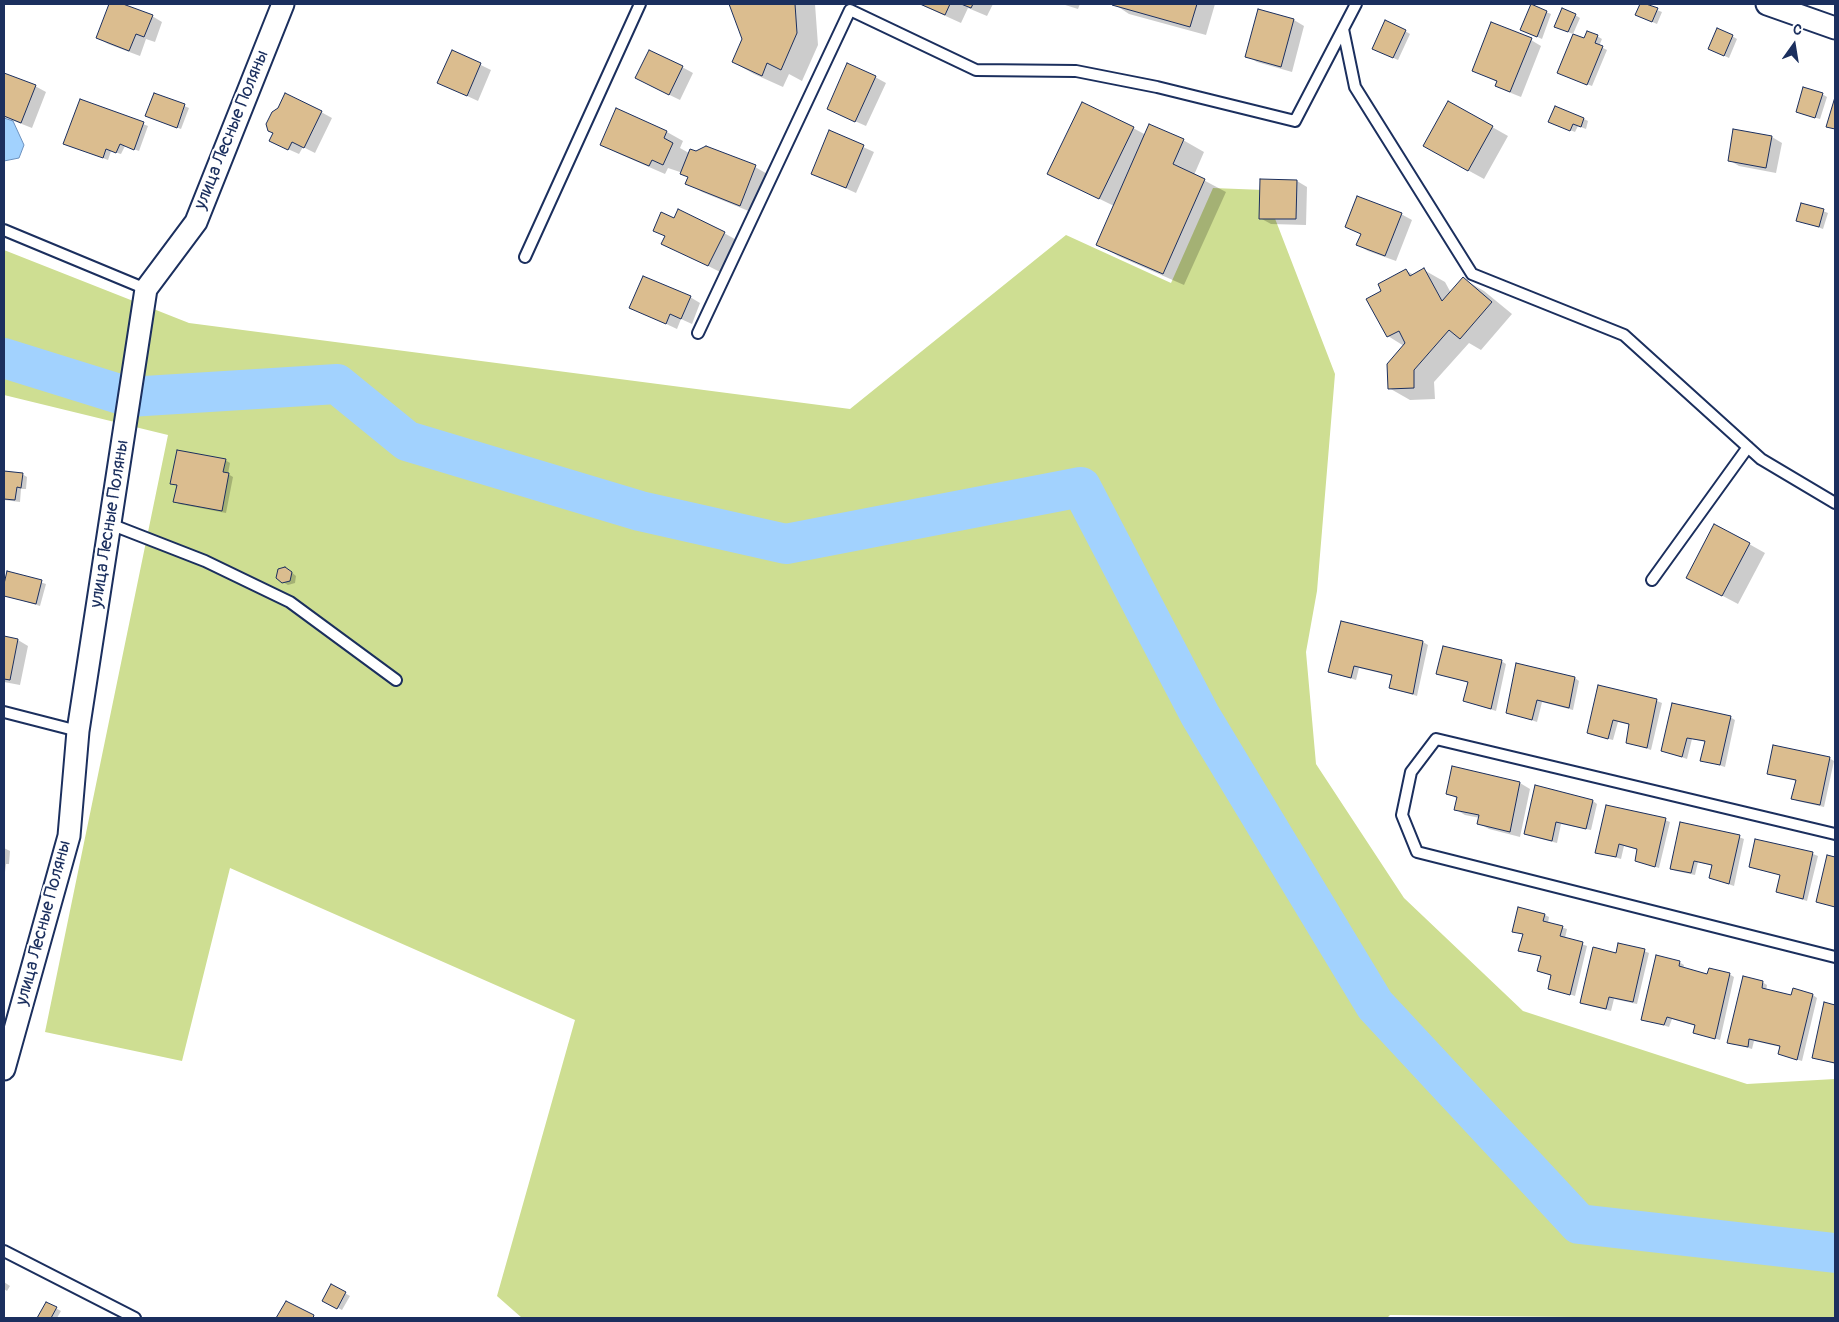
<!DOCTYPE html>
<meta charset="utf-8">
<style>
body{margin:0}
#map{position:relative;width:1839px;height:1322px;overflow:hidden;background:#fff;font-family:Pangolin,sans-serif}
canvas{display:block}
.frame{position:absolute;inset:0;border:5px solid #1b2f5e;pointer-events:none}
.north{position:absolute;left:1769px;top:20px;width:50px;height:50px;-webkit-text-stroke:4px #fff;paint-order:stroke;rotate:13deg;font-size:14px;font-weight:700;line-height:20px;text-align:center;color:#1b2f5e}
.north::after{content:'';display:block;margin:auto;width:18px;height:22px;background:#1b2f5e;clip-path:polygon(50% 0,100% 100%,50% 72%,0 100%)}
</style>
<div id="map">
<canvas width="1839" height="1322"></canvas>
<div class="frame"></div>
<div class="north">С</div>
</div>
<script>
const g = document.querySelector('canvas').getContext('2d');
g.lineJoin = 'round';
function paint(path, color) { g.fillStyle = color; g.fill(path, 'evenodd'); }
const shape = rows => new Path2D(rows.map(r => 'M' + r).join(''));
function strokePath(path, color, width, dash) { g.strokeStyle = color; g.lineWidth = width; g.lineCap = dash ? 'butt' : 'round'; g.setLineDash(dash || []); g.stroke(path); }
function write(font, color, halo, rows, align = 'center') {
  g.font = font + ' Pangolin,sans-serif'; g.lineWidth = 4.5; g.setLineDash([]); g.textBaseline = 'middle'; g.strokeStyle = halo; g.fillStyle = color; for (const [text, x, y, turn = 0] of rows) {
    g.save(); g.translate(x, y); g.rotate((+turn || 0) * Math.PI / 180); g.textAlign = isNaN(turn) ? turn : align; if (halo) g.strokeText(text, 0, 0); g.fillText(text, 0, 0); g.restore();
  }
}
paint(shape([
 [1213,188,1264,190,1335,374,1317,591,1306,652,1316,764,1404,898,1523,1011,1747,1084,1835,1079,1835,1318,1667,1318,1390,1315,1387,1318,522,1318,497,1296,575,1020,230,868,182,1061,45,1032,168,435,4,395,4,250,189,323,850,409,1066,235,1171,283]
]), '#cede92');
const water = shape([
 [4,118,13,121,24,145,19,158,4,161,4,118]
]);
paint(water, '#a2d2fe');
strokePath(water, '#6c91be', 1);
paint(shape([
 [110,4,119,4,152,16,162,22,155,42,146,39,140,56,108,44,98,38],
 [731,4,815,4,818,45,802,81,789,74,783,87,754,74,733,62,743,39],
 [919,4,993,4,987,16,968,8,961,23],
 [1062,4,1080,4,1078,9],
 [1114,4,1215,4,1206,35,1129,14],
 [1641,4,1662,12,1657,24,1636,15],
 [1546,12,1551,14,1542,39,1522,30],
 [1575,15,1580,18,1573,34,1560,29],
 [1294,20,1304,26,1292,72,1257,62,1247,56],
 [1405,31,1410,34,1398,60,1378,51],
 [1597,36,1602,39,1599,46,1607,50,1592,86,1564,75,1585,40],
 [1732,36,1737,39,1729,58,1714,51],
 [1531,40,1541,46,1521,97,1506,91,1496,85,1497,82,1474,70],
 [452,51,491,70,478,101,439,83],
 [682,67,693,73,680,100,647,84],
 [4,74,35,86,46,92,32,128,4,117],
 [875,77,886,83,866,126,839,114],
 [155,94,189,108,181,129,151,118],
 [1822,94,1827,97,1820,119,1802,114],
 [81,100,148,126,139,151,125,146,121,154,111,151,108,160,70,146],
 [1448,102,1508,136,1484,179,1440,155],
 [616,110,667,132,683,141,680,148,689,153,755,167,771,176,756,214,702,192,687,183,689,177,680,172,668,168,665,174,617,153,601,144],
 [321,112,332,118,315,153,303,147,299,154,281,146],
 [1584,119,1588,121,1586,129,1578,126,1575,132,1554,124],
 [1133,128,1146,135,1183,140,1204,152,1194,175,1226,192,1184,285,1118,256,1098,244,1114,206,1065,182],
 [830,132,874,152,856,193,812,173],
 [1772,137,1782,143,1776,173,1739,166,1729,160],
 [1297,181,1307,187,1306,225,1271,224,1260,218],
 [1823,211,1828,213,1823,229,1797,220],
 [1401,214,1412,220,1396,261,1368,251,1358,245,1362,235,1347,227],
 [674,220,724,233,740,242,724,274,663,243,666,237,654,230],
 [1405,270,1414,275,1424,270,1445,282,1451,293,1463,279,1484,291,1512,314,1481,350,1469,343,1434,382,1435,399,1410,400,1389,388,1404,346,1388,336,1383,291],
 [690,297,700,303,692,324,681,319,677,329,630,307],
 [225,460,230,463,228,474,233,477,226,513,179,504,175,501,178,486,172,483],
 [4,472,22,474,27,477,26,489,21,489,20,502,4,500],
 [1749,544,1765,553,1738,604,1704,586],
 [290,571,296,576,295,583,288,585,283,582],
 [8,572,46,584,40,606,4,595],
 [1342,623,1423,642,1428,645,1417,696,1390,688,1393,676,1359,668,1356,680,1330,672],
 [4,638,18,640,28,646,20,685,4,682],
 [1501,661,1506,664,1496,711,1465,701,1469,683,1437,673],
 [1575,678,1579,681,1573,710,1542,702,1537,722,1507,712],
 [1599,687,1657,701,1662,703,1651,750,1627,742,1631,725,1618,722,1613,740,1593,735],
 [1673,704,1730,717,1735,720,1725,767,1701,760,1706,742,1692,739,1687,759,1663,751],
 [1829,758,1834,761,1824,807,1797,801,1792,798,1797,781,1773,776,1769,773],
 [1520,783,1530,789,1520,837,1489,829,1478,823,1480,818,1465,815,1455,809,1458,799,1447,793],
 [1593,801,1597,804,1591,830,1561,824,1557,843,1530,836,1525,834],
 [1665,820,1670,822,1659,868,1636,861,1638,850,1624,846,1621,859,1597,852],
 [1739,837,1744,839,1734,886,1710,878,1713,866,1698,862,1695,875,1676,871,1671,869],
 [1756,840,1813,854,1818,856,1807,901,1778,892,1781,875,1755,869,1750,867],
 [4,848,10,851,9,864,6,864,4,880],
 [1828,857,1835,858,1835,907,1817,901],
 [1545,915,1549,917,1548,923,1567,929,1565,938,1587,946,1575,996,1549,988,1552,976,1538,971,1542,957,1520,950,1524,935,1514,931],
 [1644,951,1649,953,1637,1004,1614,999,1611,1011,1587,1005,1582,1002,1618,954],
 [1679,962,1684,965,1683,969,1708,975,1729,974,1734,977,1720,1040,1694,1032,1696,1026,1672,1019,1669,1027,1642,1019],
 [1762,982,1767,985,1766,991,1792,996,1813,995,1817,998,1802,1061,1779,1054,1781,1047,1754,1041,1752,1049,1728,1042],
 [1825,1004,1835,1006,1835,1064,1813,1057],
 [4,1282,10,1286,7,1291,4,1289],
 [332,1286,350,1296,342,1310,324,1300],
 [46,1303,61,1311,57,1318,38,1318]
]), '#0003');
strokePath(shape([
 [4,358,129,397,337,384,407,441,640,511,786,544,1081,487,1200,715,1375,1005,1579,1224,1835,1253]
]), '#a2d2fe', 40);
const building = shape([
 [109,4,123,4,153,15,144,37,136,34,129,51,96,38,109,4],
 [729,4,795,4,797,33,781,70,767,63,762,76,732,62,742,39,729,4],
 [920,4,950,4,945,15,920,4],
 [961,4,973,4,971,8,961,4],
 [1113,4,1197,4,1190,27,1112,5,1113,4],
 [1531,4,1547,11,1537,37,1520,30,1531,4],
 [1640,4,1646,4,1658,8,1652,22,1635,15,1640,4],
 [1562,8,1576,14,1568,32,1554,27,1562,8],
 [1258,9,1294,19,1281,67,1245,57,1258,9],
 [1385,20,1406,30,1393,58,1372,49,1385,20],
 [1491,22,1532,38,1510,92,1495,86,1497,81,1472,71,1491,22],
 [1717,28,1733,35,1724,56,1708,49,1717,28],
 [1587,31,1598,35,1595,43,1603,46,1587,85,1557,73,1573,34,1584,38,1587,31],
 [452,50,481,63,467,96,437,83,452,50],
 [649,50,683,66,669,95,635,78,649,50],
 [847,63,876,76,855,122,827,109,847,63],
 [4,73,36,85,21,123,4,116,4,73],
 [1803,87,1823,93,1815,118,1796,112,1803,87],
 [154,93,185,104,177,128,145,116,154,93],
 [285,93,322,111,304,148,292,142,288,150,269,141,273,133,268,131,266,124,272,112,278,108,285,93],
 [1835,97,1835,129,1826,127,1835,97],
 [80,99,144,122,134,150,120,144,116,153,106,149,103,158,63,144,80,99],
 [1448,101,1493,126,1468,171,1423,146,1448,101],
 [1082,102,1134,127,1099,199,1047,174,1082,102],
 [1555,106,1584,118,1581,127,1573,124,1570,131,1548,122,1555,106],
 [616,108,667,131,664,138,673,143,663,165,652,160,649,166,600,145,616,108],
 [1149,124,1184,139,1173,164,1205,179,1163,274,1096,245,1149,124],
 [1733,129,1772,136,1766,168,1728,161,1733,129],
 [829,130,864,145,846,188,811,174,829,130],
 [706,146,756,165,740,206,685,184,688,177,680,174,690,149,696,151,706,146],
 [1260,179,1297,180,1296,219,1259,219,1260,179],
 [1357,196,1402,213,1385,256,1356,245,1361,234,1345,227,1357,196],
 [1801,203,1824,209,1819,227,1796,221,1801,203],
 [678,209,725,232,708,266,661,244,665,236,653,231,661,212,674,218,678,209],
 [1424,268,1442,301,1463,277,1492,302,1460,339,1449,330,1414,370,1414,388,1388,389,1387,364,1405,343,1399,331,1387,337,1366,299,1381,291,1378,284,1406,269,1410,276,1424,268],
 [643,276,691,296,681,319,670,314,666,324,629,308,643,276],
 [177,450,226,459,223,472,229,473,222,511,173,502,177,485,170,484,177,450],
 [4,471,23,473,21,488,17,487,15,500,4,499,4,471],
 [1714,524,1750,543,1722,596,1686,578,1714,524],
 [285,567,292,572,290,581,282,583,276,578,278,569,285,567],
 [7,571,42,580,36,604,4,596,4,584,7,571],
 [1341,621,1423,641,1413,694,1389,688,1392,675,1354,666,1351,678,1328,672,1341,621],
 [4,636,18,639,10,680,4,679,4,636],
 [1443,646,1502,660,1491,709,1463,701,1468,682,1436,674,1443,646],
 [1516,663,1575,677,1569,708,1537,700,1532,720,1506,713,1516,663],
 [1598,685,1657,699,1647,748,1626,743,1629,724,1613,720,1608,739,1587,733,1598,685],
 [1672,703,1731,716,1720,765,1700,761,1705,741,1687,738,1682,757,1661,751,1672,703],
 [1773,745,1830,757,1820,805,1791,799,1796,780,1767,774,1773,745],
 [1452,766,1520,782,1510,832,1477,824,1479,815,1454,810,1457,797,1446,794,1452,766],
 [1535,785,1593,800,1586,829,1556,822,1552,841,1524,834,1535,785],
 [1606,805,1666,818,1655,867,1635,861,1637,849,1619,844,1616,857,1595,853,1606,805],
 [1680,822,1740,835,1729,884,1709,878,1712,865,1694,861,1691,873,1670,869,1680,822],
 [1755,839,1813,852,1803,899,1776,892,1780,875,1749,867,1755,839],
 [1827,855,1835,857,1835,907,1816,902,1827,855],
 [1518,907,1545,914,1543,921,1563,926,1560,936,1583,942,1570,995,1548,989,1551,975,1537,971,1541,956,1518,951,1523,934,1512,932,1518,907],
 [1618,943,1645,949,1633,1002,1609,997,1606,1009,1580,1003,1593,947,1616,953,1618,943],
 [1656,955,1680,961,1679,966,1707,974,1709,968,1730,973,1715,1039,1693,1033,1695,1025,1667,1017,1664,1025,1641,1020,1656,955],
 [1743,976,1763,981,1762,988,1791,995,1793,988,1813,994,1797,1060,1778,1054,1780,1046,1749,1039,1748,1047,1727,1043,1743,976],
 [1824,1002,1835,1005,1835,1063,1812,1058,1824,1002],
 [331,1284,346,1292,337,1309,322,1301,331,1284],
 [286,1301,314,1315,313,1318,276,1318,286,1301],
 [46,1302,57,1307,51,1318,37,1318,46,1302]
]);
paint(building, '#dbbd8f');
strokePath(building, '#1b2f5e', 1);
const service = shape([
 [1343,29,1355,87,1472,274,1624,335,1761,459,1835,503],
 [4,230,146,289],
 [525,257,640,4],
 [698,333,850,10,976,70,1076,71,1157,87,1295,121,1356,4],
 [110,524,205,561,290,602,396,680],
 [1652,580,1748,447],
 [4,712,78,731],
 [1835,834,1436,739,1411,772,1402,815,1417,852,1835,957],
 [4,1251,135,1318]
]);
const minor = shape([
 [1767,4,1835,28],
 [4,1069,69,836,78,731,146,289,196,222,283,4]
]);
strokePath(service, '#1b2f5e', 14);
strokePath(minor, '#1b2f5e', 25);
strokePath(service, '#fff', 10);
strokePath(minor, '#fff', 21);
write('18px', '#1b2f5e', '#fff', [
 ["улица Лесные Поляны",232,130,-68],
 ["улица Лесные Поляны",110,524,-81],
 ["улица Лесные Поляны",44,923,-75]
]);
</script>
